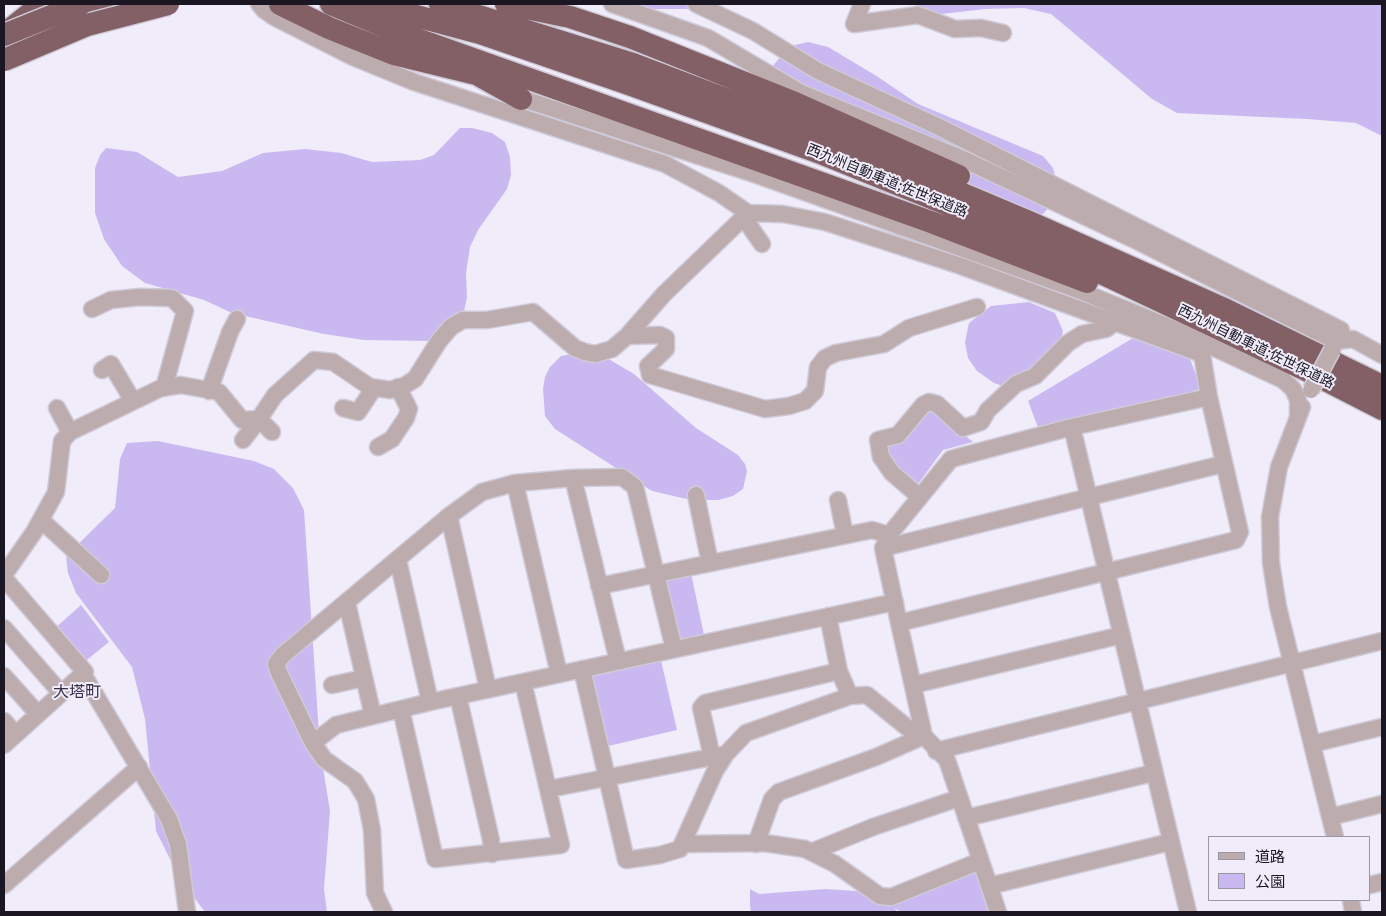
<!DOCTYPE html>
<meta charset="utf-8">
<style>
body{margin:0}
#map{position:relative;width:1386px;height:916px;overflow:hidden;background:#f0ecfa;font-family:"Roboto Serif","Noto Sans JP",serif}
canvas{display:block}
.frame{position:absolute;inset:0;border:5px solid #1a1722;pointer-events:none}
.legend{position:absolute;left:1208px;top:836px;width:162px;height:65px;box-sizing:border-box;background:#f0ecfa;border:1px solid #9a97a4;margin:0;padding:6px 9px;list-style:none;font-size:15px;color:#1a1722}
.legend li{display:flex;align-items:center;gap:10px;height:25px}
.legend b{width:25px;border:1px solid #9a97a4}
</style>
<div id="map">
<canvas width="1386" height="916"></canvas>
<div class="frame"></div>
<ul class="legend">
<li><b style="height:6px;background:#bdacae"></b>道路</li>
<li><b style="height:14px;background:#cab9f0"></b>公園</li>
</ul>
</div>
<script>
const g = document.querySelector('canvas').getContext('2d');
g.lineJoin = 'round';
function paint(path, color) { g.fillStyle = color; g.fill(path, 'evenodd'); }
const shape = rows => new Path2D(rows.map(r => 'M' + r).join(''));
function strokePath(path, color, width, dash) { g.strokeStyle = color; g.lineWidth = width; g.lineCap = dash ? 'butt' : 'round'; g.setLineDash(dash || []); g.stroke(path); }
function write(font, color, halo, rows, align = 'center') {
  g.font = font + ' "Roboto Serif","Noto Sans JP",serif'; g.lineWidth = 4; g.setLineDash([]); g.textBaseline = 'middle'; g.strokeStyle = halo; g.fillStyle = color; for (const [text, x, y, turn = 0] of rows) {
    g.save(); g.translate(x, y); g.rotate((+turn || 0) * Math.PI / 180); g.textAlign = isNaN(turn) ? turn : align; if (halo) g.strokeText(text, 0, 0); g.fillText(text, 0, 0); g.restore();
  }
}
paint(shape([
 [613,4,723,4,705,9,651,9],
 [916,4,1382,4,1382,136,1356,123,1307,119,1177,113,1152,99,1051,14,1024,8,985,9,924,16,916,9],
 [808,42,828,47,875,75,918,104,1043,156,1053,168,1056,180,1055,201,1042,215,996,201,770,78,773,66,784,52,795,45],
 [460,128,472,128,492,133,505,142,510,157,511,175,507,189,478,230,470,247,466,273,467,297,463,316,433,341,364,340,324,334,232,313,204,300,145,283,122,266,104,239,95,213,95,168,100,155,106,148,137,152,178,177,222,171,263,153,305,149,341,153,372,162,420,160,434,155],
 [1029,302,1055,313,1063,331,1060,343,1012,389,994,383,977,371,968,358,965,342,969,323,991,306],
 [1133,338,1190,359,1201,388,1181,396,1039,430,1028,401],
 [579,353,607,358,634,374,696,428,738,455,745,464,747,471,743,489,733,496,718,500,691,500,652,491,555,429,545,416,543,389,545,377,550,367,561,356],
 [930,407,973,442,943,450,915,488,895,470,888,455,889,444],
 [158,441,254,461,274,469,293,488,304,510,320,749,330,811,324,889,327,912,205,912,180,879,156,831,145,719,132,667,76,593,68,573,66,556,115,508,120,459,127,443],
 [691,573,704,635,679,641,662,585,667,578],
 [81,605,109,642,83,663,54,629],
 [660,656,677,730,604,747,588,672],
 [975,871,988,912,902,912,894,908,898,912,751,912,750,906,750,889,759,894,826,889,856,891,872,896,892,906]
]), '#cab9f0');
const minor = shape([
 [259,4,264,10,274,17,353,57,414,82,665,164,719,193,748,213,783,214,825,222,961,266,1202,354,1209,397],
 [612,4,708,38,801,93,965,160,1139,242,1336,341,1353,339,1382,355],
 [696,4,753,31,818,71,937,126,1341,330,1333,347],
 [862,4,854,24,918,15,955,29,981,28,1003,33],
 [511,95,757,175,1078,290,1176,330,1283,380,1293,389,1298,400,1298,416],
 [744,218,762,244],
 [92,309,111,300,140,297,172,298,185,311,164,388],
 [627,336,664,294,748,213],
 [102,370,111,364,133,401],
 [209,391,230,332,237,319],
 [1302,407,1279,467,1270,517,1271,563,1278,607,1335,837],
 [57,408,70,432],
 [343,408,358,412,374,388],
 [1072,427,1188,912],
 [243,440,259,419,272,432],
 [378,447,392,439,406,418,409,409,398,387],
 [573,478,618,661],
 [515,483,559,674],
 [696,495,710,563],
 [920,497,892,473,881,457,878,440,898,435,923,405,929,402,937,404,963,428,981,422,988,410,1016,384,1035,376,1068,343,1082,334,1106,329,1116,322],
 [838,500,845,535],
 [449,516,488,689],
 [41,520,101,575],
 [883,548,1223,464],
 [398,560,430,702],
 [4,575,34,532,56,492,62,441,70,432,161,388,181,385,219,392,242,420,259,419,275,395,314,360,333,362,370,387,390,390,404,386,415,379,439,341,451,327,463,320,487,320,533,312,575,348,585,352,595,354,612,349,627,336,660,335,666,338,666,349,648,366,650,375,765,409,789,406,805,401,815,391,818,367,825,358,836,353,884,344,909,328,977,307],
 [4,578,85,672,4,745],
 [599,586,872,530,889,535],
 [347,603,373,716],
 [828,616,839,671,850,696],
 [899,623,1236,540,1240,532,1209,397,1072,427,951,459,889,535,883,548,899,623,924,736,947,760,998,912],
 [4,628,61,693],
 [582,669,626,860,660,855,680,849,715,771,726,754,746,733,850,696,867,695,909,729,924,736],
 [83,674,169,819,178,844,187,912],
 [4,676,38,714],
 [332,685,364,678],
 [913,685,1122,635],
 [458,696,491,840,492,854],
 [401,709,435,859,561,845,523,682],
 [4,721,15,734],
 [313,743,336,725,430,702,895,602],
 [1312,744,1382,727],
 [936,751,1382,641],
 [712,757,701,708,705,703,839,671],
 [549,789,722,755],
 [1330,817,1382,804],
 [966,818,1153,773],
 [682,844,765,843,805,849,835,864,880,896,891,897,980,861],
 [756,844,772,799,779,792,876,757,924,736],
 [811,852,873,827,959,798],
 [4,885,139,767],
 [1370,885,1382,882],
 [989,886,1170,842],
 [1351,900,1353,912],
 [384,912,375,893,372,830,366,799,355,781,324,759,313,743,279,673,276,664,283,655,449,516,482,492,515,483,573,478,622,477,635,487,674,649]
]);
const highway = shape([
 [280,4,329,28,394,54,497,79],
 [331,4,403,34,931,222,1087,282],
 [371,4,480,33,626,83,823,154,939,201,1080,263,1304,369,1382,409],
 [440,4,633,64,834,140,1029,222,1222,308,1382,386],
 [506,4,570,17,630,37,795,103,959,176],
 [74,27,110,4],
 [8,31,42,4],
 [480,76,521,99]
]);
strokePath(minor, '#cecad7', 19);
strokePath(highway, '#cecad7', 25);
strokePath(minor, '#bdacae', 16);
strokePath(highway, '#826066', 22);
const minorBridge = shape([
 [1311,390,1332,350]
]);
const highwayBridge = shape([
 [4,35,81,4],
 [4,60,87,25,168,4]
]);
strokePath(minorBridge, '#cecad7', 19, []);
strokePath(highwayBridge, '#cecad7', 25, []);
strokePath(minorBridge, '#bdacae', 16);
strokePath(highwayBridge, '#826066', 22);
write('14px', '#1a1722', '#f0ecfa', [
 ["西九州自動車道;佐世保道路",887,181,22],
 ["西九州自動車道;佐世保道路",1256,347,26]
]);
write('16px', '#372f49', '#f0ecfa', [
 ["大塔町",77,692]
]);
</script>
